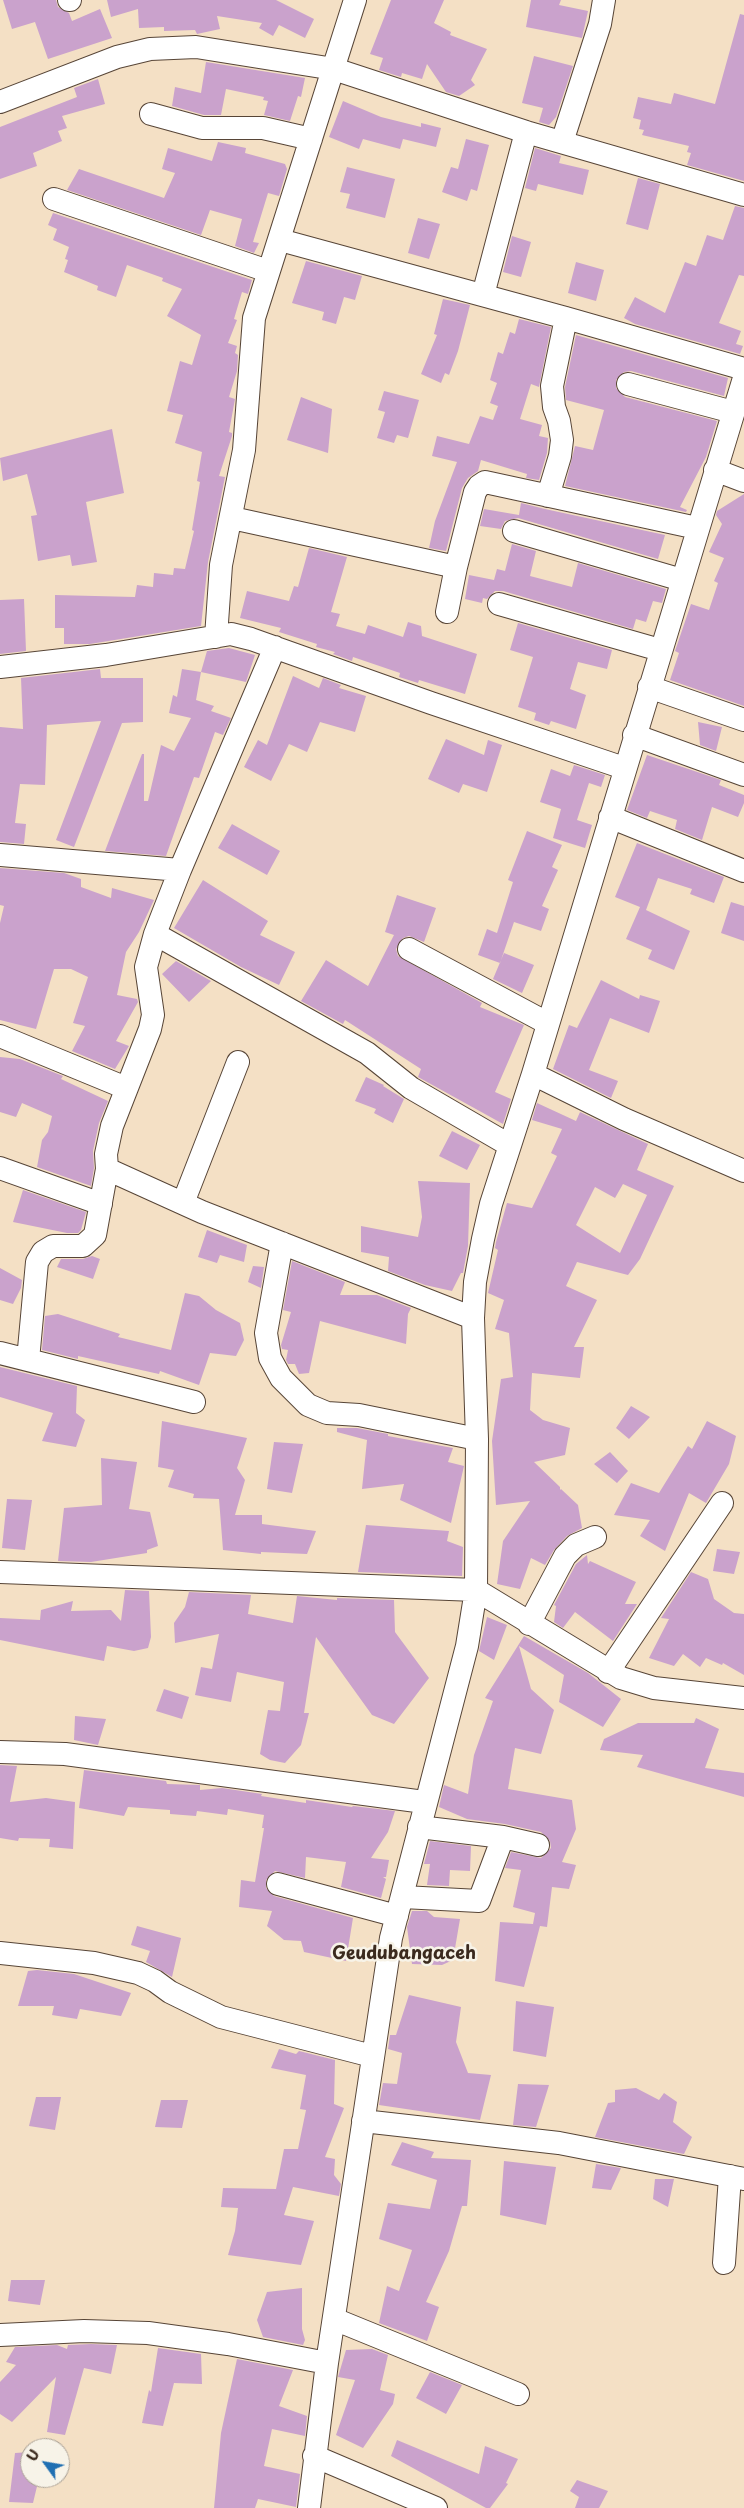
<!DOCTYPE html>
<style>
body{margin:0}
#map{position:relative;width:744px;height:2508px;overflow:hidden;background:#f4e0c5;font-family:"Playpen Sans",sans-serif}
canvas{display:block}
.north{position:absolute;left:20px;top:2438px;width:50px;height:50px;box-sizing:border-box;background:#f7f3e8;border:1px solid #aca397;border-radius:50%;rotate:302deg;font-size:14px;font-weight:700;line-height:20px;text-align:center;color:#3b2a1e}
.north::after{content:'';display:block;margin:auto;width:18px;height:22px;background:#1f6fb2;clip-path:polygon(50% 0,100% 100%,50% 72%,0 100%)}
</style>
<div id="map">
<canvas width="744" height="2508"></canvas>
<div class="north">U</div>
</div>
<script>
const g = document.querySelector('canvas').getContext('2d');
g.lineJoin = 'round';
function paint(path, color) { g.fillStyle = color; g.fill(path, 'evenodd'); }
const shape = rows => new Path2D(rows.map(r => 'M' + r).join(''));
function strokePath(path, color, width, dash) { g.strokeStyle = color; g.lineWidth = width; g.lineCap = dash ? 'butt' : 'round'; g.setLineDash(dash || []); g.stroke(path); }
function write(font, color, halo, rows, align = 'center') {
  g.font = font + ' "Playpen Sans",sans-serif'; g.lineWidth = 5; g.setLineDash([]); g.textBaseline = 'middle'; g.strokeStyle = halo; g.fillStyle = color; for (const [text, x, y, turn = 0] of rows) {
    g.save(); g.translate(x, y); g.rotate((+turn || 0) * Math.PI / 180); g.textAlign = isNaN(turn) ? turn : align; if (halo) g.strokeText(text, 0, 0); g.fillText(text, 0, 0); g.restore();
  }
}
paint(shape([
 [3,0,56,0,58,7,69,13,72,21,100,9,112,38,48,59,35,22,12,29],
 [107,0,276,0,314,19,305,38,279,25,273,36,259,28,262,23,217,16,220,29,197,34,195,30,164,31,164,27,139,28,138,9,111,17],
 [391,0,444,0,434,23,451,32,450,35,487,49,471,80,475,85,459,96,446,92,427,64,422,79,402,73,401,77,379,70,383,58,370,54],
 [531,0,561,0,559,5,588,11,582,38,526,27],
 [740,14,744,15,744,181,687,165,691,153,687,152,689,146,642,135,644,130,639,129,641,120,633,118,638,97,671,104,674,93,715,104],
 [534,56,573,66,556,117,549,125,539,122,543,108,522,103],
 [206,62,305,78,301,97,298,96,290,121,264,115,268,101,263,100,264,97,226,89,221,115,204,115,172,106,175,87,201,93],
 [98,79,105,104,62,116,67,128,58,131,62,141,33,153,37,166,0,179,0,127,77,97,74,88],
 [343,101,381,117,421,127,421,123,441,128,436,147,403,139,400,149,363,139,359,149,329,137],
 [466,139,489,145,477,191,471,189,467,201,442,192,451,167,458,169],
 [218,142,246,148,245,153,285,164,287,169,279,196,268,193,253,242,259,243,254,253,235,246,242,219,210,210,201,235,67,190,79,169,164,198,175,173,162,169,168,148,212,161],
 [535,148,561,156,559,163,589,170,583,195,538,184,536,191,525,188],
 [347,167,395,179,385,218,346,208,350,194,340,192],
 [638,178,660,184,648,230,626,224],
 [735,206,744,208,744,276,739,275,719,323,741,331,736,344,743,346,740,354,635,324,624,318,635,297,665,313,685,262,696,266,707,235,723,240],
 [53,213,252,280,248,294,242,292,234,319,237,320,228,343,237,346,235,353,238,355,237,371,229,397,235,399,229,432,232,433,232,436,219,476,225,477,208,562,201,626,90,644,64,644,64,628,55,628,55,595,135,597,137,585,153,587,154,573,173,575,174,568,185,569,194,531,192,530,200,482,197,481,202,452,175,443,183,415,167,411,180,361,192,365,201,335,167,316,182,289,162,281,163,278,127,265,116,297,97,290,98,286,64,272,68,260,65,259,69,247,53,240,57,229,48,225],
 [418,218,440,224,429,259,408,253],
 [512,236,531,242,521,277,503,272],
 [306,261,362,276,355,300,344,297,336,324,322,320,324,312,292,303],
 [576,262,604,270,596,301,568,293],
 [443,299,470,305,458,351,449,375,445,373,441,383,421,374,437,335,434,334],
 [519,319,551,327,539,387,531,384,520,419,542,425,539,436,548,438,547,453,539,480,526,478,527,474,481,460,478,471,468,478,462,488,446,551,429,548,435,521,457,462,432,456,437,436,469,444,480,416,493,420,498,406,490,403,497,383,490,380,498,352,503,354,510,332,515,334],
 [576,335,728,378,724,396,631,371,624,372,616,380,616,388,625,397,717,421,706,457,680,507,687,510,686,512,565,486,575,446,593,450,604,410,566,400,565,387],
 [384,391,419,400,408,438,397,435,394,443,377,438,385,412,378,410],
 [301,397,332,409,328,453,287,440],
 [112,429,124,493,86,502,97,562,72,566,70,555,38,561,31,516,37,515,27,474,3,481,0,458],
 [744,494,744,706,670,680,679,653,675,651,691,604,709,610,718,583,714,581,724,558,709,552,722,524,716,515,717,511],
 [521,503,545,509,665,535,658,559,518,518,505,521,501,529,480,526,484,509,519,515],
 [512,544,536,551,530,576,572,587,578,563,666,589,662,603,653,601,646,622,636,619,633,629,503,591,495,591,487,599,483,598,482,603,465,599,469,575,494,580,497,569,505,571],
 [309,548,347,557,331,612,340,614,336,626,365,634,368,625,403,637,408,622,421,626,422,636,477,654,465,694,419,680,418,683,399,677,400,673,353,657,352,661,333,654,335,652,316,647,317,644,279,632,281,628,240,618,247,591,289,601,294,586,298,587],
 [24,599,26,651,0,654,0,600],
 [518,623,612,650,607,669,578,662,570,689,586,695,576,729,551,721,549,725,534,720,536,713,518,707,533,657,510,650],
 [229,648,255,655,246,682,201,672,207,651],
 [100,669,101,678,143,678,143,722,122,723,74,847,56,840,101,721,47,725,45,785,20,784,15,823,26,824,24,844,0,842,0,727,23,729,21,678],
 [182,669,201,672,196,700,214,706,211,711,231,718,223,735,215,732,199,778,194,777,166,856,105,851,142,754,144,754,144,801,148,801,161,745,174,751,191,718,169,713,173,695,177,697],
 [293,676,319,688,323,678,341,685,339,688,366,696,355,732,320,722,307,752,289,744,271,781,244,767,258,740,267,745],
 [698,722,722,727,716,751,700,745],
 [446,739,484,755,488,740,502,745,487,792,463,784,459,793,428,779],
 [647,755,721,780,719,785,744,795,744,803,738,817,712,807,702,840,675,829,677,820,650,811,647,818,627,810],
 [574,765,605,775,601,787,589,783,577,820,592,825,585,848,553,838,561,809,540,802,551,769,570,776],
 [232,824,280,851,267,875,218,848],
 [527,831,562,845,552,867,558,870,542,906,549,909,541,931,514,922,500,963,478,955,487,929,497,933,513,882,508,880],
 [637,843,724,877,714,903,690,894,692,889,658,878,646,910,690,931,674,970,648,959,652,950,626,939,640,907,615,897],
 [0,868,64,873,81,879,81,887,111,898,112,888,154,900,139,932,126,952,117,995,137,999,138,1002,116,1041,129,1046,115,1069,72,1051,85,1026,73,1023,88,977,71,969,54,969,36,1029,0,1020,0,923,4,906,0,905],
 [203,880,268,921,260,935,295,952,279,985,241,967,174,928],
 [397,895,436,908,424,942,409,936,403,938,396,949,398,956,482,1003,480,1007,524,1025,495,1092,511,1099,503,1124,418,1077,421,1069,345,1020,343,1024,301,1001,326,960,368,986,394,935,385,932],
 [731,902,744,906,744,941,721,933],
 [504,953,534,965,522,993,493,979],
 [176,961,211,981,189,1002,162,974],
 [601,980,639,999,640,995,660,1001,649,1033,610,1018,589,1070,618,1081,611,1098,553,1069,569,1025,577,1028],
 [0,1057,20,1059,63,1076,61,1079,108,1101,99,1123,93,1151,94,1168,91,1186,37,1167,42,1140,48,1132,52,1116,22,1103,16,1117,0,1112],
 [366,1077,384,1085,383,1086,404,1099,393,1123,374,1113,376,1109,355,1101],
 [537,1103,576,1121,580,1112,648,1144,637,1170,674,1186,640,1259,628,1275,577,1262,566,1286,597,1300,574,1347,584,1347,580,1378,532,1373,530,1410,543,1420,570,1428,565,1455,534,1462,560,1487,560,1490,561,1489,578,1505,582,1528,567,1536,554,1550,545,1565,531,1558,520,1589,497,1584,503,1541,530,1501,496,1505,492,1441,501,1379,513,1377,509,1333,495,1329,504,1300,488,1293,498,1250,495,1248,496,1242,507,1203,532,1208,557,1156,551,1153,562,1129,532,1120],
 [623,1184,647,1195,620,1253,576,1225,595,1187,615,1198],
 [452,1131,480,1145,467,1170,439,1156],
 [418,1181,470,1183,468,1246,463,1273,461,1273,452,1291,425,1285,388,1271,389,1257,361,1252,361,1226,418,1237,422,1217],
 [23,1190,86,1212,81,1230,78,1233,67,1233,13,1222],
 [207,1230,247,1245,244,1262,220,1255,217,1263,198,1257],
 [92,1256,100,1259,93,1279,57,1267,61,1259,83,1259],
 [292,1261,345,1282,340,1295,377,1295,411,1308,408,1314,406,1344,320,1321,309,1373,299,1374,295,1364,288,1364,286,1360,288,1350,282,1349,281,1345,291,1312,283,1310],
 [253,1266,264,1267,261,1288,248,1282],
 [0,1268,22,1280,21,1288,13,1304,0,1300],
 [185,1293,199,1296,216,1310,240,1323,244,1340,236,1356,210,1353,199,1385,160,1371,159,1374,78,1356,78,1359,42,1350,45,1316,58,1314,120,1334,118,1337,171,1350],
 [0,1367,77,1386,76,1413,85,1420,76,1447,42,1441,53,1413,0,1397],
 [631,1406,650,1417,629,1439,616,1428],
 [162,1421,247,1438,237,1468,245,1480,235,1515,262,1515,262,1524,316,1531,307,1554,261,1552,261,1554,223,1550,219,1499,193,1498,194,1494,168,1487,174,1470,158,1467],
 [707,1421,736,1436,729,1464,706,1503,689,1493,665,1551,640,1536,650,1520,614,1515,631,1483,659,1493,688,1446,692,1449],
 [337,1428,357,1428,388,1434,388,1436,453,1448,448,1462,464,1466,451,1523,400,1500,404,1484,362,1489,367,1440,337,1432],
 [274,1442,303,1444,292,1493,267,1489],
 [610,1452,628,1471,617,1483,594,1464],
 [101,1458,137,1462,129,1509,150,1512,158,1546,147,1550,147,1553,91,1562,58,1561,64,1508,102,1505],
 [7,1499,32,1500,25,1550,2,1548],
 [366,1525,449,1531,447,1541,463,1547,462,1576,358,1572],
 [717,1549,740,1552,734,1574,713,1571],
 [587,1555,588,1564,590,1561,636,1582,625,1604,637,1604,613,1641,575,1612,563,1628,554,1622,556,1606,554,1605,576,1564],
 [691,1572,708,1579,714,1599,734,1613,744,1614,744,1675,723,1663,722,1665,706,1658,700,1667,683,1654,674,1666,649,1658,669,1619,661,1618],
 [125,1590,149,1591,151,1637,148,1648,134,1651,107,1646,104,1661,0,1640,0,1618,40,1620,41,1610,73,1601,71,1611,111,1610,121,1621],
 [189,1592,251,1595,248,1614,293,1623,297,1596,337,1600,337,1598,394,1600,395,1632,429,1678,394,1724,372,1715,316,1637,304,1713,309,1713,301,1745,285,1763,270,1760,260,1754,268,1710,280,1711,284,1682,237,1672,231,1702,195,1695,201,1667,212,1669,219,1634,175,1643,174,1623,185,1607],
 [487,1617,507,1625,494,1660,479,1651],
 [524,1636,588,1673,621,1699,603,1727,559,1702,564,1675,519,1646,531,1689,554,1710,541,1754,515,1748,508,1789,572,1800,576,1829,562,1862,576,1865,569,1889,552,1887,547,1927,540,1926,524,1987,495,1981,500,1922,533,1924,535,1913,513,1907,521,1870,505,1868,511,1852,541,1858,551,1848,550,1841,541,1832,505,1824,467,1819,439,1807,444,1785,468,1794,474,1755,493,1701,485,1698],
 [164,1689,189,1697,182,1719,156,1711],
 [75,1716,106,1719,98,1745,74,1740],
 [696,1718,719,1729,705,1768,744,1773,744,1797,637,1767,643,1755,600,1750,604,1739,638,1723,694,1723],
 [0,1765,17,1766,10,1802,46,1798,75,1802,73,1849,49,1847,50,1839,19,1838,18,1841,0,1838],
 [84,1770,166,1781,167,1784,200,1785,200,1790,222,1788,262,1794,261,1796,306,1803,306,1800,352,1807,353,1806,395,1811,388,1832,371,1858,389,1860,386,1877,383,1877,386,1879,381,1898,341,1887,346,1862,306,1857,305,1878,275,1871,266,1880,266,1888,274,1896,353,1918,346,1961,304,1952,301,1941,284,1940,267,1926,272,1911,239,1907,241,1880,255,1882,264,1828,262,1828,264,1815,228,1809,227,1815,197,1811,196,1816,170,1814,170,1810,128,1807,124,1816,79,1808],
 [430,1841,471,1846,470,1871,450,1870,449,1886,427,1885,430,1864,424,1864],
 [412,1911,427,1911,434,1917,460,1919,453,1960,442,1965,412,1964,407,1927],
 [137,1926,181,1938,172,1977,146,1962,150,1951,131,1945],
 [37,1970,74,1974,131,1993,121,2016,80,2009,77,2019,52,2015,54,2006,18,2006,28,1971],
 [409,1995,461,2007,456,2042,468,2073,491,2075,480,2120,379,2105,383,2083,397,2084,402,2053,388,2049,390,2035,396,2035],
 [516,2001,554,2007,546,2057,513,2051],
 [279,2049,296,2054,299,2051,335,2060,334,2104,344,2108,325,2157,335,2159,334,2175,341,2184,339,2196,293,2187,284,2215,314,2221,301,2265,228,2255,235,2231,238,2208,221,2207,223,2188,276,2189,284,2149,298,2149,306,2110,300,2109,306,2075,271,2068],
 [518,2084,549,2085,536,2127,513,2125],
 [636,2088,659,2100,664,2093,677,2102,673,2122,692,2137,684,2154,595,2137,608,2103,615,2102,615,2090],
 [36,2097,61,2097,55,2130,29,2126],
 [161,2100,188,2100,182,2128,155,2127],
 [402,2142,434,2152,431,2158,471,2160,467,2206,462,2206,449,2251,426,2302,439,2307,427,2341,379,2323,387,2286,399,2291,412,2250,379,2239,388,2203,430,2209,437,2180,391,2165],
 [504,2161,556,2167,546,2225,500,2215],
 [596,2164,621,2168,611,2190,592,2188],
 [655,2179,674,2179,668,2207,653,2199],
 [11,2280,45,2280,40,2305,8,2301],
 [302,2288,302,2329,305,2340,303,2345,263,2337,257,2320,267,2292],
 [91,2344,117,2345,111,2374,84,2368,65,2435,47,2432,56,2377,12,2422,0,2414,0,2382,16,2365,6,2362,15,2347,57,2345,67,2349,68,2345],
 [158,2348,201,2354,202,2384,174,2383,163,2426,142,2423,149,2390,151,2392],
 [372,2349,388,2355,380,2390,395,2394,393,2404,363,2448,336,2435,355,2380,338,2377,346,2350],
 [237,2359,293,2370,279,2406,307,2416,305,2436,272,2429,264,2466,300,2474,296,2507,258,2499,255,2508,214,2508,221,2433],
 [430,2372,462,2385,446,2414,416,2398],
 [397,2440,479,2474,485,2446,518,2459,506,2483,508,2484,490,2508,486,2508,391,2456],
 [30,2452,30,2478,39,2478,33,2503,9,2502,15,2453],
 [577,2480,608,2491,599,2508,575,2508,579,2497,570,2491]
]), '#caa2cc');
const minor = shape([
 [69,0,70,0],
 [0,102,117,57,150,49,196,47,334,69,526,132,744,195],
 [151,114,202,128,263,128,311,139],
 [562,142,600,24,604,0],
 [54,199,268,271],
 [280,240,566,318,744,369],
 [483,295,526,132],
 [628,384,733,412],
 [715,470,744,481],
 [548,496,560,456,562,440,559,421,554,407,552,386,566,318],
 [232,518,456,567],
 [514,531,682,580],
 [499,604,660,650],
 [447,612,456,567,475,492,479,486,485,482,697,528],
 [216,637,221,565,244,450,254,318,355,0],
 [275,647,180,870,155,934,146,967,153,1015,150,1029,112,1126,106,1154,107,1169,202,1212,473,1318],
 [0,667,106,655,231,634,251,639,431,703,624,768],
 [649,687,744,720],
 [634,735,744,775],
 [610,817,744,871],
 [0,855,180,870],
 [155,934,367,1053,411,1088,509,1145],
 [409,949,547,1023],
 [0,1036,126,1088],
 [533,1074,624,1119,744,1171],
 [0,1168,101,1204],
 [183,1203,238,1062],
 [282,1243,266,1333,270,1358,281,1378,308,1405,327,1413,359,1415,477,1439],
 [0,1353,194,1402],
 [28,1360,37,1262,43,1252,53,1246,83,1246,95,1235,107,1169],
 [0,1572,476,1590,621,1678,654,1688,744,1698],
 [529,1624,565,1556,576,1545,595,1537],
 [608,1672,722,1503],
 [0,1752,65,1754,424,1802],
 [419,1827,503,1837,538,1845],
 [278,1884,397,1916],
 [403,1897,479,1901,503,1837],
 [0,1953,94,1963,138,1973,155,1981,170,1992,221,2017,372,2056],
 [363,2121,559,2143,744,2179],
 [724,2263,730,2176],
 [334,2319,518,2394],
 [0,2335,84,2331,148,2333,228,2344,327,2363],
 [314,2456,436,2508],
 [309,2508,327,2363,391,1938,467,1646,476,1590,477,1439,473,1318,475,1282,483,1239,491,1204,533,1074,744,378]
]);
strokePath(minor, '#574537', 24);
strokePath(minor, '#fff', 22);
write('bold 18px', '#3b2a1e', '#f7f3e8', [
 ["Geudubangaceh",404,1954]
]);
</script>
